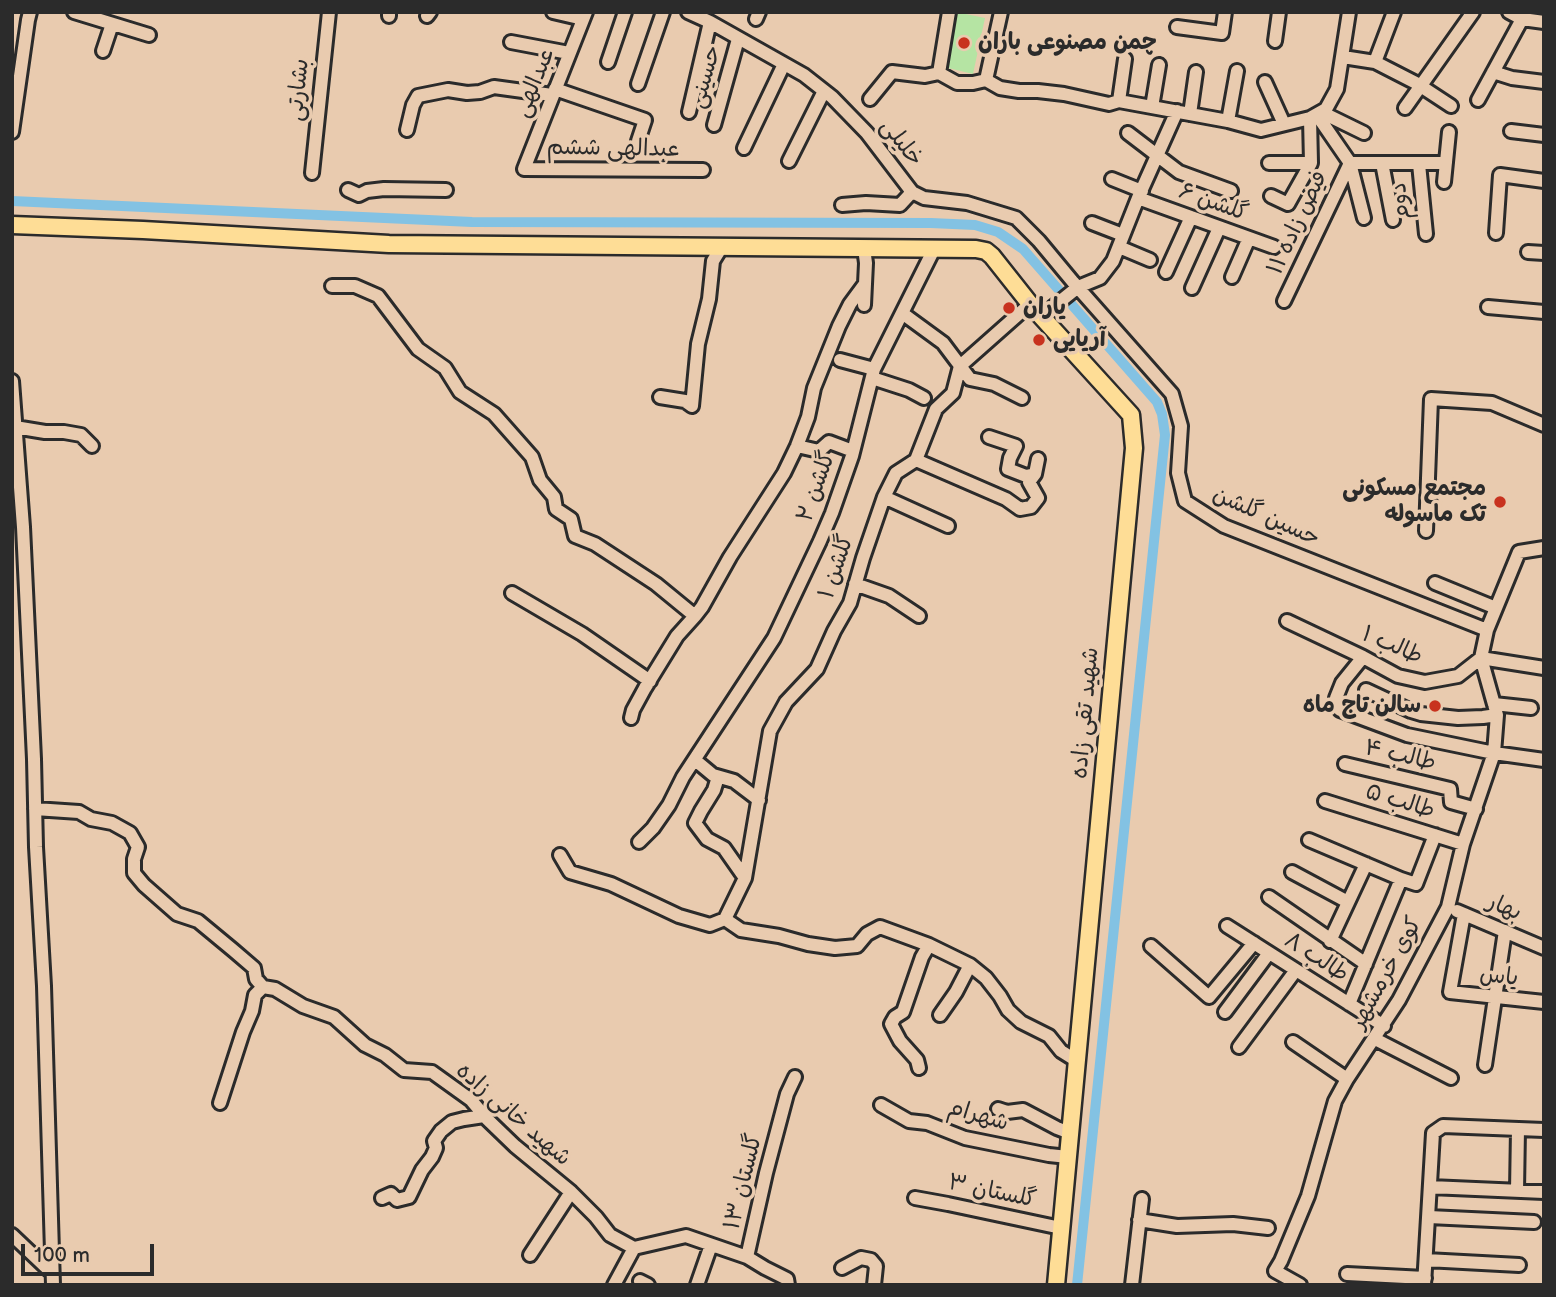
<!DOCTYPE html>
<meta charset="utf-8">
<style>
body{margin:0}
#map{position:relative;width:1556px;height:1297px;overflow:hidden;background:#e9cbaf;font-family:"Balsamiq Sans",sans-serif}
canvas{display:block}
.frame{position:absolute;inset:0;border:14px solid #2b2b2b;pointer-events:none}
.scale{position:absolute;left:21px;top:1244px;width:133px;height:32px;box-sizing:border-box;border:4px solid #2b2b2b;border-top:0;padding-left:9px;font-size:21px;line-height:24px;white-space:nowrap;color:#2b2b2b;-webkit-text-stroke:5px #e9cbaf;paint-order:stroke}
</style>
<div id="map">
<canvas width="1556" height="1297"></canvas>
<div class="frame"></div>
<div class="scale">100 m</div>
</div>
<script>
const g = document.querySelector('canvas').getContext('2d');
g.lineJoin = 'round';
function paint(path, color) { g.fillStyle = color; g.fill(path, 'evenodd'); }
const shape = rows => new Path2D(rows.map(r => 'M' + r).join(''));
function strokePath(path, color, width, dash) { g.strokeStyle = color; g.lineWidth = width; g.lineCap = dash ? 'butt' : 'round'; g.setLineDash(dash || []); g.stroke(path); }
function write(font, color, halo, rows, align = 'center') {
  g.font = font + ' "Balsamiq Sans","Playpen Sans Arabic",sans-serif'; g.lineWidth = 7; g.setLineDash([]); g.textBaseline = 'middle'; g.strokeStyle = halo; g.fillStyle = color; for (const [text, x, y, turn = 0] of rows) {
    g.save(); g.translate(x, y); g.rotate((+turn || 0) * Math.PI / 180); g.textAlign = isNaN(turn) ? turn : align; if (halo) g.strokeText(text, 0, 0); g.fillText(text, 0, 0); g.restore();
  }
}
paint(shape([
 [956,12,985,18,973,74,944,67]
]), '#b5e4a3');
strokePath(shape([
 [12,201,472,222,931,223,975,225,998,232,1023,249,1157,402,1162,414,1165,435,1077,1285]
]), '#83c2e3', 10);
const minor = shape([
 [74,12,149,35],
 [553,12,583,19],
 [586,12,524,169,703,170],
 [688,12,710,22,804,75,832,97,867,133,912,192,924,198,967,203,1016,218,1039,241,1073,282,1172,394,1181,426,1178,473,1185,501,1224,526,1487,630],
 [1509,12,1522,19,1544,22],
 [389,16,389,12],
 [427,16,430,12],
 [756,19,759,12],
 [1177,27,1222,33,1225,12],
 [1275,41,1279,12],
 [511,42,569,53],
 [103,51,112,24],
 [1343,57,1375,62,1416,83,1451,106],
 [608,62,625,12],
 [1375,62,1394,12],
 [1493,72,1512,78,1544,82],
 [939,73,949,12],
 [986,80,1001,12],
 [1265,82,1284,124],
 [638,84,663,12],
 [555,89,645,120,638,141],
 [870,99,892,72,925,76,939,73,957,83,973,83,986,80,1000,88,1019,91,1038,91,1064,94,1109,104,1119,101,1228,121,1261,130,1310,118,1326,109,1337,89,1349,12],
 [1478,100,1522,19],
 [1119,101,1125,59],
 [1152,107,1159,65],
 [1405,108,1473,12],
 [689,112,710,22],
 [1321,112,1364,133],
 [1190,114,1196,72],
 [1317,115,1350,163,1446,163],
 [1228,121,1237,71],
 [714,125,738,39],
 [407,130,413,105,418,96,448,90,467,93,480,92,494,87,552,95],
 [1511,131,1544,135],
 [12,132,28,20,30,12],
 [1128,133,1179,172,1231,191],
 [744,148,784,64],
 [789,161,824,91],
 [1269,163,1311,163],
 [1350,163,1364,218],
 [1382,163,1393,220],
 [1419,164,1426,234],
 [312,173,329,12],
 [1112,179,1142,191],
 [1444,182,1449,132],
 [348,190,359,195,367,191,384,189,446,190],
 [1271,196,1288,204,1311,163,1310,118],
 [1138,198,1274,247],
 [842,205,866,203,900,205,912,192],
 [1092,223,1123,235],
 [1496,233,1500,175,1544,181],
 [1119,247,1150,260],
 [864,248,866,263,864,305],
 [1528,252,1544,253],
 [1166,272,1191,217],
 [1232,277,1249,238],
 [332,286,355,286,378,296,418,349,445,368,460,392,494,414,532,457,540,480,554,497,556,509,571,519,575,536,595,544,656,584,695,616,702,607,730,557,784,473,797,446,819,451,829,442,853,451],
 [1192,288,1219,228],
 [1284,301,1350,163],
 [1488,307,1544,312],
 [902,313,943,343,970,379,994,384,1022,398],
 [1042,316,1078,287,1100,278,1113,261,1138,198,1177,111],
 [840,360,874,369],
 [872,378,909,390,924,398],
 [12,381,23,527,34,759,36,847,44,986,53,1285],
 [660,397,685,401,692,406,698,344,709,299,713,261,721,248],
 [15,427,45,432,64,432,81,435,92,446],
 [989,437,1016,446,1010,458,1008,469,1026,476,1035,474],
 [797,446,808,417,814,388,839,326,850,304,864,285],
 [916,460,1006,499,1020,509,1031,507,1038,498,1029,482,1035,474,1038,459],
 [884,497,948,526],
 [1426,531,1431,399,1492,403,1544,425],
 [1435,583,1496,608],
 [855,584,889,596,919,616],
 [512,593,582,634,650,681],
 [1287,621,1363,657,1398,676,1425,682,1458,676,1481,658,1544,668],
 [1363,657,1342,683,1336,698,1340,710,1407,735,1494,753,1544,760],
 [1366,690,1411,711,1421,714,1458,718,1483,717,1497,715],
 [1494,704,1531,708],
 [631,718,633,710,645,688,677,636,695,616],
 [695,760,713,775,734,781,759,800],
 [1345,764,1450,789,1451,802,1476,809],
 [718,777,714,790,701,811,695,823,707,839,724,848,745,878],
 [1325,801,1463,844],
 [35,809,79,812,91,819,112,823,130,833,138,847,134,859,134,873,144,885,177,914,198,921,233,950,254,968,256,979,263,987,275,989,303,1006,334,1017,365,1045,385,1055,404,1070,432,1072,471,1100,487,1119,515,1146,571,1192,596,1217,610,1235,634,1248,686,1236,747,1257,765,1268,787,1279,788,1285],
 [1309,840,1401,879],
 [639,842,653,828,669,805,683,777,774,638,820,541,832,513,852,456,874,369,934,249],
 [560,855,570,872,611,884,679,916,710,925,725,919,741,930,779,936,808,944,835,948,857,946,867,934,880,927,929,945,970,965,986,978,1000,996,1008,1010,1021,1022,1049,1036,1061,1051,1077,1061],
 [1292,872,1348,902],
 [1269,897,1366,964],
 [1457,911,1544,948],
 [1464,914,1450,992,1544,1002],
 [725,919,745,878,770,731,786,702,817,669,834,631,850,603,863,558,884,497,896,473,916,460,936,409,953,393,960,366,1030,304],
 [1227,926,1384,1026],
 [1330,941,1366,864],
 [1151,946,1209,997,1254,943],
 [1349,1004,1401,879,1416,884,1435,835],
 [1225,1012,1269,953],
 [940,1015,956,992,970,965],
 [1375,1039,1451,1078],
 [1293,1042,1347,1079],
 [1239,1047,1296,970],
 [1485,1065,1505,931],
 [919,1068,917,1060,900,1041,891,1024,895,1017,903,1012,922,957,929,945],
 [220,1103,243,1032,252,1011,255,995,263,987],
 [881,1105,909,1121,927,1123,965,1138,1049,1155,1068,1157],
 [998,1109,1007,1112,1023,1110,1057,1128,1070,1133],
 [1430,1187,1544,1192],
 [1517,1191,1518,1129],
 [382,1198,391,1194,397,1200,409,1197,422,1170,432,1157,436,1148,434,1141,441,1131,452,1122,464,1119,484,1116],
 [915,1198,948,1204,1061,1228],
 [1429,1217,1534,1222],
 [1139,1220,1177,1226,1233,1224,1268,1228],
 [12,1235,52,1273],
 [530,1255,571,1192],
 [747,1257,766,1173,787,1094,795,1077],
 [1426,1260,1519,1265],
 [842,1268,861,1258,871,1260,876,1266,874,1285],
 [1347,1274,1425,1278],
 [640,1281,648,1285],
 [614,1285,634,1248],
 [697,1285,711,1245],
 [1132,1285,1142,1199],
 [1300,1285,1275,1271,1281,1261,1308,1196,1335,1101,1347,1079,1399,1000,1448,907,1463,844,1494,753,1497,715,1481,658,1487,630,1519,552,1544,548],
 [1424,1285,1433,1133,1443,1126,1544,1130]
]);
const major = shape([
 [12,225,143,230,389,244,976,249,986,251,992,256,1030,304,1131,415,1134,448,1056,1285]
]);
strokePath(minor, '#2b2b2b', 18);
strokePath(major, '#2b2b2b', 21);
strokePath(minor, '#e9cbaf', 12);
strokePath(major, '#fedd96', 16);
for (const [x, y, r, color] of [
 [964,43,7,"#c8321e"],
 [1009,308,7,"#c8321e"],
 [1039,340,7,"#c8321e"],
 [1500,502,7,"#c8321e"],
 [1435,706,7,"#c8321e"]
]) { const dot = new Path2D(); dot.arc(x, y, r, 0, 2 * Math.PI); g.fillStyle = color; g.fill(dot); strokePath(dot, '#e9cbaf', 2.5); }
write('bold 23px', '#2b2b2b', '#e9cbaf', [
 ["چمن مصنوعی باران",978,43],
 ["یاران",1023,308],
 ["آریایی",1053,340],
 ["مجتمع مسکونی",1486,489,"right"],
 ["تک ماسوله",1486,515,"right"],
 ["سالن تاج ماه",1421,706,"right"]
], 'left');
write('23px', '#2b2b2b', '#e9cbaf', [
 ["حسینی",706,77,-74],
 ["عبدالهی",535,83,-68],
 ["بشارتی",299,90,-84],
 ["خلیلی",901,143,52],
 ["عبدالهی ششم",613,149,1],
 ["دوم",1401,201,-96],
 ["گلشن ۶",1213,203,20],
 ["فیض زاده ۱۱",1298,223,-65],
 ["گلشن ۲",817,487,-70],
 ["حسین گلشن",1266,517,24],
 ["گلشن ۱",837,567,-71],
 ["طالب ۱",1392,646,23],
 ["شهید تقی زاده",1086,713,-85],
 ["طالب ۴",1400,756,13],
 ["طالب ۵",1400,802,17],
 ["بهار",1504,908,23],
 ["طالب ۸",1316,958,33],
 ["کوی خرمشهر",1387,973,-61],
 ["یاس",1499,977,6],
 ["شهید خانی زاده",513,1115,41],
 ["شهرام",978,1116,16],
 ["گلستان ۱۳",744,1182,-76],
 ["گلستان ۳",992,1192,12]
]);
</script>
